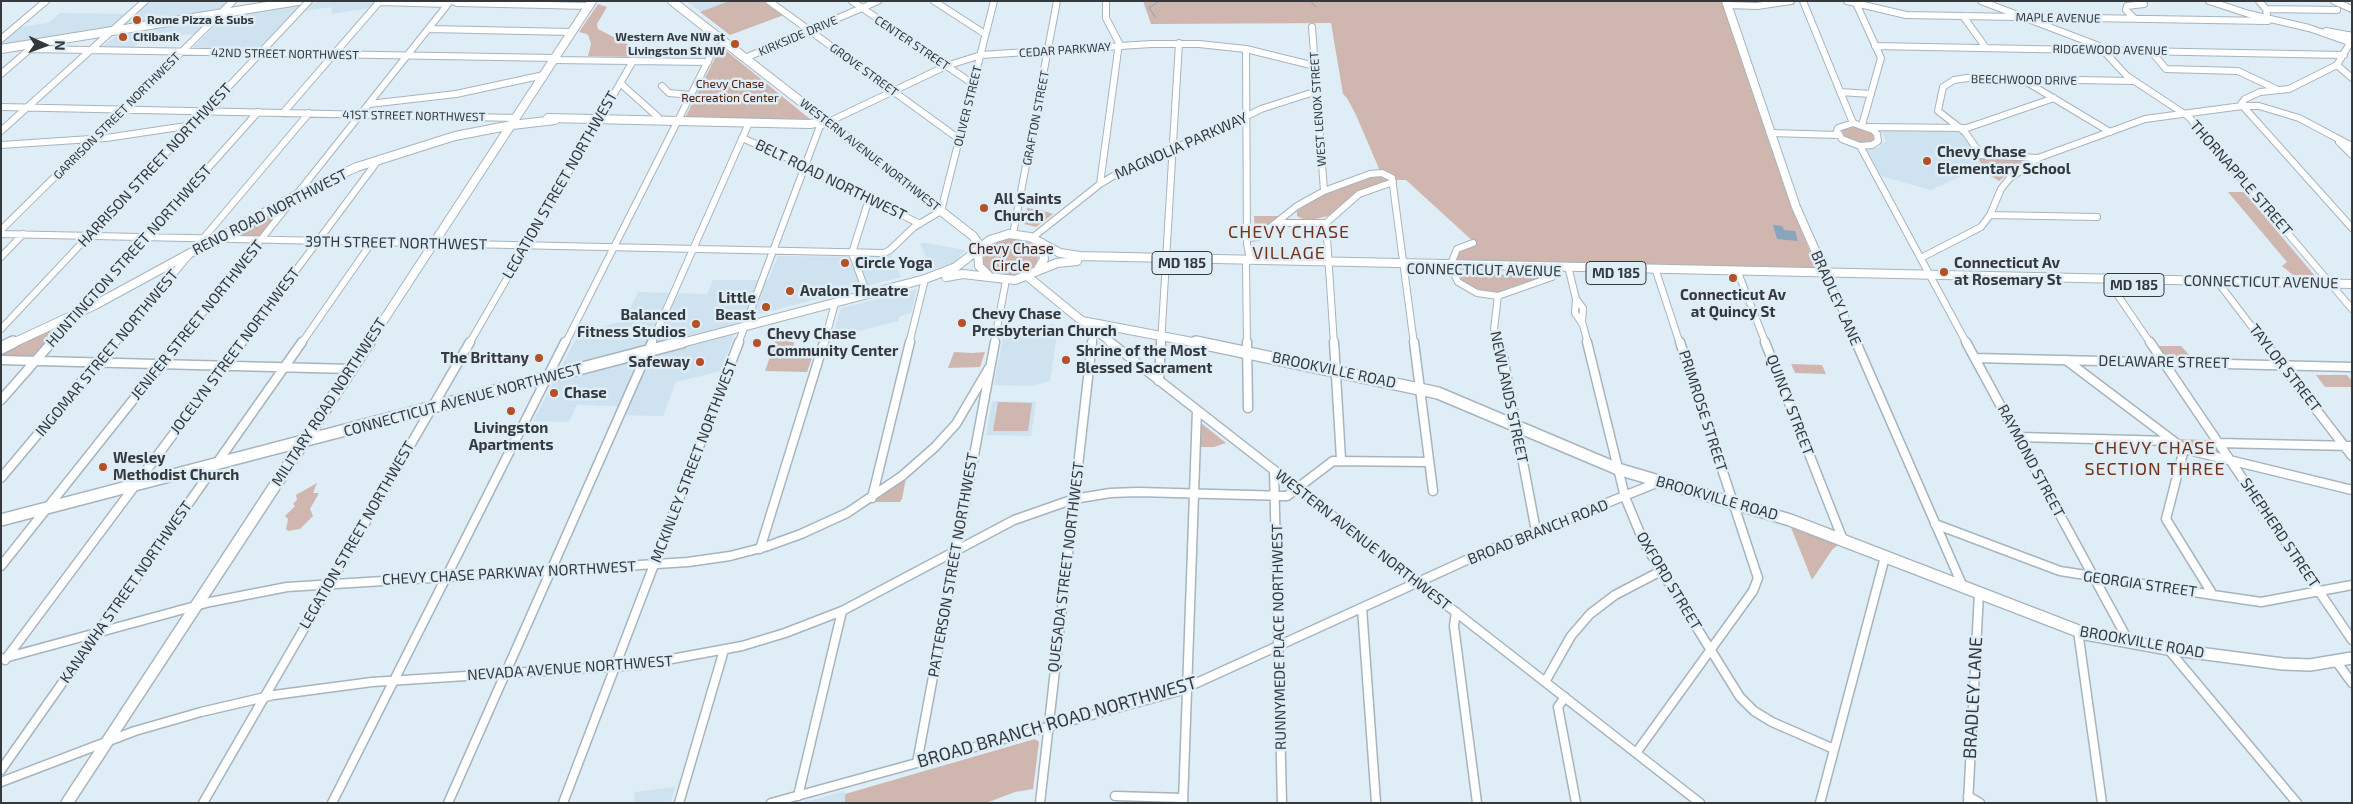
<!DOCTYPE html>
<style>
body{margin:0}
#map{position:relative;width:2353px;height:804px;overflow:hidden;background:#dfedf7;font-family:"Exo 2",sans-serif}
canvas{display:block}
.frame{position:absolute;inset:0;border:2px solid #34393d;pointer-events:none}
.north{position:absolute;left:20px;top:20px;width:50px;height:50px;-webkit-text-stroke:4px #dfedf7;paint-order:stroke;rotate:92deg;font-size:14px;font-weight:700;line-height:20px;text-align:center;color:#34393d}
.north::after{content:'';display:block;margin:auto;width:18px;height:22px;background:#34393d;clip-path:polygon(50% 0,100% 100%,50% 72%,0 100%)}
</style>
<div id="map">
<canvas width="2353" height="804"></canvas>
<div class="frame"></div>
<div class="north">N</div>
</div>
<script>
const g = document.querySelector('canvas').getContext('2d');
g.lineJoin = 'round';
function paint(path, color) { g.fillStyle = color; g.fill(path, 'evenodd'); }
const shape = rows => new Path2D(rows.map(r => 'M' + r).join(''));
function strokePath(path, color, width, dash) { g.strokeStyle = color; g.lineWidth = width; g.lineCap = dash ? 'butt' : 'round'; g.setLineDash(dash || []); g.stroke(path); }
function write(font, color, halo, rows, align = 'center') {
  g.font = font + ' "Exo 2",sans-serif'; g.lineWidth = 5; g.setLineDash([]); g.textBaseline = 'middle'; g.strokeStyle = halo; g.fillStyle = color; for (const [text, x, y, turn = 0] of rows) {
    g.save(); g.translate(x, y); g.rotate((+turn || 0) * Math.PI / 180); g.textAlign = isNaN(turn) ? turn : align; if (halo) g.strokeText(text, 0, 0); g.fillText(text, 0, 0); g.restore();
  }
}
paint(shape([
 [151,1,228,1,219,10,124,25],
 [323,1,375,1,370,8,331,14,332,7,305,11,314,3],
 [686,1,728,1,701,12],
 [301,5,257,50,191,49,223,18],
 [60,13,126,14,111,27,1,45,1,42,19,27,48,23],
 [209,20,195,34,146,38,133,47,102,47,116,36],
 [1878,130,1960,131,1983,166,1931,190,1881,176,1867,149,1877,148,1886,141,1883,134],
 [923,243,931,244,965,250,955,262,932,269,920,244],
 [891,253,901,277,740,319,721,371,676,382,663,416,614,415,617,406,577,405,569,422,533,421,579,333,624,321,638,292,707,294,713,280,768,280,778,256,877,257],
 [917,289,911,313,900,316,898,321,855,332,833,333,841,308],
 [1053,324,1058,328,1050,381,1032,386,994,385,1005,326,1037,327],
 [992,401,1036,402,1031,436,986,435],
 [675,787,671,803,634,803,635,792],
 [845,791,845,803,801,803]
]), '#cee2f0');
paint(shape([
 [729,1,766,1,784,15,730,35,700,12],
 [1143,1,1723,1,1791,206,1817,268,1456,260,1457,254,1464,248,1476,244,1406,180,1396,180,1392,175,1380,171,1356,115,1347,98,1343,94,1331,23,1151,24],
 [598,4,607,7,597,24,598,29,627,44,635,50,638,57,588,56,591,44,589,37,587,34,579,32],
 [724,49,794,106,810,119,808,121,685,118,718,52],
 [1851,126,1868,130,1873,134,1874,140,1871,143,1857,144,1844,138,1842,130],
 [1977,157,2016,158,2023,162,1999,181,1977,168,1983,166],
 [1381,174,1389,180,1328,216,1307,221,1297,216,1297,211,1324,193,1355,181],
 [2228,192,2244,192,2315,276,2293,275,2282,266,2287,262],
 [284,207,260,237,228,237],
 [1027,208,1041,210,1053,214,1036,227,1024,224],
 [1254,216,1282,216,1255,234],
 [1013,238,1023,240,1035,246,1039,253,1036,265,1030,270,1014,276,990,272,982,262,984,252,994,243],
 [1458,273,1548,276,1496,293,1473,289,1462,281],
 [66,322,35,357,1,357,1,350],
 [777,337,790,337,789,342,794,342,793,348,815,349,807,372,765,371],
 [2157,346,2181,346,2193,359,2169,358,2164,355],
 [954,352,972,353,985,352,980,367,948,368],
 [1791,364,1822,365,1826,374,1795,373],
 [2316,375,2347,375,2352,381,2352,387,2325,387],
 [998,402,1032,403,1028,431,993,431],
 [1201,423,1226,443,1214,447,1200,447],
 [2174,439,2211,440,2220,453,2218,456,2186,448],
 [906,478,902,499,900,502,873,502],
 [317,483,313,493,319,493,310,509,313,516,300,529,288,531,286,529,288,519,285,516,295,506,293,504,297,500,296,495],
 [1790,525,1839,544,1832,550,1812,580],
 [1035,739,1039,742,1033,789,1015,792,986,803,845,803,845,794]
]), '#cfb7af');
paint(shape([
 [1773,225,1782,226,1784,230,1795,231,1798,241,1777,239]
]), '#87a6bc');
strokePath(shape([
 [1153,1,1158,2,1149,8,1156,18],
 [1310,1,1316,7]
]), '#87a6bc', 1);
const minorFar1 = shape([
 [451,1,457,3,589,6],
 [769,1,959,139],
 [852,1,973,84],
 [934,1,985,34],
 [1803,1,1853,123],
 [1847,1,1906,15,2018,17],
 [1855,1,1881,58,1862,125],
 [1981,1,2099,46,2127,76,2189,117,2352,309],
 [2209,1,2249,14,2309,28,2352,43],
 [2334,1,2352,9],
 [1728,5,1757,6,1791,1],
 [2266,9,2337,10],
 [1963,16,1986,48],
 [2029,17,2268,21,2266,9,2259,1],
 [2135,19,2126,10,2127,6,2144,4],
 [1312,27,1324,191],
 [429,29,572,32],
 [2326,31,2352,36],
 [2349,35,2350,43,2337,65,2289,89,2260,92,2245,99,2241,104,2352,228],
 [1,39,46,1],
 [1875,46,2344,55],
 [30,49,555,58],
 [1246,49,1247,244,1250,259,1246,264],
 [2151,51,2166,69,2238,71,2276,89],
 [745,58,878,1],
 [554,60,708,62],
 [2337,65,2352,78],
 [1,74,30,49,32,44],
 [2025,81,2110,132],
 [620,83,658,117,658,120],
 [662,86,669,93,691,95],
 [1840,92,1871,94],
 [369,104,456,94,544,75],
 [1,107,516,118],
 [283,113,380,1],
 [1853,123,1873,130,1877,134,1878,141,1872,145,1860,146,1842,139,1837,131,1838,128,1853,123],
 [1868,127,1967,128,2054,98],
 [1,131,145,1],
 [1771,133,1838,135],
 [742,138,797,162,920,224],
 [2339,142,2352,155],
 [1,145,106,138,193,125],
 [1860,146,1967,344],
 [2038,158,1981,155,1965,132,1938,111,1943,87,1954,80,1967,78,2133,81],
 [1100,184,1119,43,1106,18,1106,1],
 [1990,215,2097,217],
 [1279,223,1326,223,1359,194,1393,182],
 [1326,223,1334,344],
 [1,230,233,1],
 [1,234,884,253,890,250,914,227,941,211,994,1],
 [1013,234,1057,1],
 [1032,238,1100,184,1125,169,1155,155,1211,134,1261,109,1317,91],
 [1247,238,1258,237,1297,206,1324,191,1370,174,1382,173,1392,178,1414,344],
 [202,240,309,113],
 [1473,243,1457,249,1452,261,1454,274,1458,282,1477,293,1498,296,1552,277,1556,271],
 [1,257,23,234],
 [1921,258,1981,227,1990,215,2001,189,2009,179,2038,158,2145,119,2242,106,2259,106,2299,118,2352,146],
 [1246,264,1247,344],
 [1568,266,1576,299,1575,313,1583,325,1588,344],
 [1655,268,1680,344],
 [1737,270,1766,344],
 [1828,278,1857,344],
 [2106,278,2151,344],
 [2217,281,2265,344],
 [867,294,852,253,869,199],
 [1498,296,1494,329,1499,344],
 [1576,299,1583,308,1582,322],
 [1083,321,1112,344],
 [1,329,309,1],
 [51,344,258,112],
 [114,344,190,254],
 [178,344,448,4,380,2],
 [241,344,379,159],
 [301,344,372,242],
 [469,344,633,61],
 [565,344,713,51,727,44],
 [651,344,749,123],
 [738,344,820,126,946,66,981,55,1151,44,1199,44,1246,49,1315,66],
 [824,344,835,303],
 [909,344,925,279],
 [994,344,1006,280],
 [1092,344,1095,331],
 [1161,344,1179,43]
]);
const minor = shape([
 [1110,342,1700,803],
 [1247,342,1248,408],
 [1334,342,1341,459],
 [1414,342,1433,491],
 [1498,342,1503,357,1536,531],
 [1587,342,1625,497,1644,543,1740,697,1754,711,1772,722,1834,749],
 [1765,342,1843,540],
 [1856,342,1963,587],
 [1966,342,2129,642],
 [2150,342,2352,640],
 [2264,342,2352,456],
 [1975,358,2352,367],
 [1,360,351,369],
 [2066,360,2184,449,2166,519,2213,595],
 [1159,381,1161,342],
 [1,400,52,342],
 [2019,437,2171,441],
 [2218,443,2352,446],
 [2184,449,2352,490],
 [1274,470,1282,803],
 [1,478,115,342],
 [872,498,910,342],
 [1935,524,2060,571,2213,595,2261,602,2352,585],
 [760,549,824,342],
 [1,566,179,342],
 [1362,608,1376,803],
 [1456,612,1454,626,1477,803],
 [2078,631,2102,803],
 [2168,649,2297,803],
 [1,659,210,602,287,587,688,562,730,556,765,547,801,534,847,513,902,476,935,447,956,424,989,368],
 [5,660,242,342],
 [2336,661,2352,683],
 [1545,682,1571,636,1590,614,1615,595,1661,571],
 [1565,697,1558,707,1576,803],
 [1636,753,1753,591,1758,578,1680,342],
 [917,763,995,342],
 [1,770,302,342],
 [1,782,135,731,201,712,274,695,372,682,639,665,742,646,785,633,842,611,1014,520,1074,499,1110,493,1138,492,1287,496,1333,461,1429,462],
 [798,796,842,611],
 [1115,796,1183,798],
 [1968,796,1980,803],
 [203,803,470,342],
 [332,803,565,342],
 [448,803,652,342],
 [563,803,739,342],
 [679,803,724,650],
 [771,803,1179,691,1482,553,1659,482],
 [1040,803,1092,342],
 [1183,803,1197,410],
 [1820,803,1885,557],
 [1968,803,1979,593]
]);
const majorFar1 = shape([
 [672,1,973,236,981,247],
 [1726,1,1796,207,1827,277],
 [1,49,298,1],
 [548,118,810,124,827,121],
 [978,250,979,266,989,276],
 [1037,271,1044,259,1042,243],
 [1027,276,1082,321,1203,344],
 [946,277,963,274,1015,280,1057,263,1077,261],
 [11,344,95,305,308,189,357,167,455,136,512,125,555,120],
 [368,344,592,1],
 [678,344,925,279,956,267,990,240,1009,234,1030,237,1060,253,1080,256,2352,284]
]);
const major = shape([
 [1196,342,1438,393,1618,469,1790,520,2086,634,2168,649,2283,664,2310,665,2352,658],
 [1,348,13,342],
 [1,520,682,342],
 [67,803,369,342]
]);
strokePath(minorFar1, '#a7b4be', 8);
strokePath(minor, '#a7b4be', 11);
strokePath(majorFar1, '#a7b4be', 10);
strokePath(major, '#a7b4be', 14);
strokePath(minorFar1, '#fff', 6);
strokePath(minor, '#fff', 8);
strokePath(majorFar1, '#fff', 8);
strokePath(major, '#fff', 11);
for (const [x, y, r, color] of [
 [137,20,5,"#b54f26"],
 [123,37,5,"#b54f26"],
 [735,44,5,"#b54f26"],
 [1927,161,5,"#b54f26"],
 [984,208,5,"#b54f26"],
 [845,263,5,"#b54f26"],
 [1944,272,5,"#b54f26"],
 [1733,278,5,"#b54f26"],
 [790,291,5,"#b54f26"],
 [766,307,5,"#b54f26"],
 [962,323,5,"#b54f26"],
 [696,324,5,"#b54f26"],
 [757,343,5,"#b54f26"],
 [539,358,5,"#b54f26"],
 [1066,360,5,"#b54f26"],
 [700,362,5,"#b54f26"],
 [554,393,5,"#b54f26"],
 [511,411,5,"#b54f26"],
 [103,467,5,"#b54f26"]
]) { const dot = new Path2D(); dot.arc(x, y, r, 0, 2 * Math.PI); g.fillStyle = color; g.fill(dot); strokePath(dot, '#dfedf7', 2); }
write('12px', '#34393d', '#dfedf7', [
 ["MAPLE AVENUE",2058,18,1],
 ["KIRKSIDE DRIVE",798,36,-23],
 ["CENTER STREET",912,43,34],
 ["CEDAR PARKWAY",1065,50,-4],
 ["RIDGEWOOD AVENUE",2110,50,1],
 ["42ND STREET NORTHWEST",285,54,1],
 ["GROVE STREET",864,70,36],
 ["BEECHWOOD DRIVE",2024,80,1],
 ["OLIVER STREET",968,106,-76],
 ["WEST LENOX STREET",1318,109,-94],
 ["GARRISON STREET NORTHWEST",117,116,-45],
 ["41ST STREET NORTHWEST",414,116,1],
 ["GRAFTON STREET",1036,118,-79],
 ["WESTERN AVENUE NORTHWEST",870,155,38]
]);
write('bold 12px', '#34393d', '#dfedf7', [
 ["Rome Pizza & Subs",147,20],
 ["Citibank",133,37],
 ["Western Ave NW at",725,37,"right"],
 ["Livingston St NW",725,51,"right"]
], 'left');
write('12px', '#4a1b08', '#dfedf7', [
 ["Chevy Chase",730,84],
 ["Recreation Center",730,98]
]);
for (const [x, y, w] of [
 [1182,263,60],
 [1616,273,60],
 [2134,285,60]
]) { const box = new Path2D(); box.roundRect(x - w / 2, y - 11.5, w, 23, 4); g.fillStyle = '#dfedf7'; g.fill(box); strokePath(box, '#34393d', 1); }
write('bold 14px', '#34393d', null, [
 ["MD 185",1182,263],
 ["MD 185",1616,273],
 ["MD 185",2134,285]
]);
write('15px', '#34393d', '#dfedf7', [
 ["MAGNOLIA PARKWAY",1181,146,-24],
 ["HARRISON STREET NORTHWEST",155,165,-47],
 ["THORNAPPLE STREET",2241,178,49],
 ["BELT ROAD NORTHWEST",831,180,26],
 ["LEGATION STREET NORTHWEST",560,185,-60],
 ["RENO ROAD NORTHWEST",270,212,-27],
 ["39TH STREET NORTHWEST",396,243,1],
 ["HUNTINGTON STREET NORTHWEST",129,256,-48],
 ["CONNECTICUT AVENUE",1484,270,1],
 ["CONNECTICUT AVENUE",2261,282,1],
 ["BRADLEY LANE",1836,298,66],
 ["JENIFER STREET NORTHWEST",197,320,-51],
 ["JOCELYN STREET NORTHWEST",235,351,-53],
 ["INGOMAR STREET NORTHWEST",107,353,-50],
 ["DELAWARE STREET",2164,362,1],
 ["TAYLOR STREET",2285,368,52],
 ["BROOKVILLE ROAD",1334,370,12],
 ["NEWLANDS STREET",1509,397,78],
 ["CONNECTICUT AVENUE NORTHWEST",463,400,-15],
 ["MILITARY ROAD NORTHWEST",329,402,-57],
 ["QUINCY STREET",1790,405,69],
 ["PRIMROSE STREET",1703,411,72],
 ["MCKINLEY STREET NORTHWEST",694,461,-69],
 ["RAYMOND STREET",2031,461,62],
 ["BROOKVILLE ROAD",1717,498,16],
 ["BROAD BRANCH ROAD",1538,532,-22],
 ["SHEPHERD STREET",2280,533,56],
 ["LEGATION STREET NORTHWEST",357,535,-60],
 ["WESTERN AVENUE NORTHWEST",1363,540,38],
 ["PATTERSON STREET NORTHWEST",953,565,-80],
 ["QUESADA STREET NORTHWEST",1066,567,-83],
 ["CHEVY CHASE PARKWAY NORTHWEST",509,573,-3],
 ["OXFORD STREET",1669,581,59],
 ["GEORGIA STREET",2140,584,8],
 ["KANAWHA STREET NORTHWEST",126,592,-55],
 ["RUNNYMEDE PLACE NORTHWEST",1279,637,-91],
 ["BROOKVILLE ROAD",2142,642,10],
 ["NEVADA AVENUE NORTHWEST",570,668,-4]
]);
write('bold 15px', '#34393d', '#dfedf7', [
 ["Chevy Chase",1937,152],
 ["Elementary School",1937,169],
 ["All Saints",994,199],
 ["Church",994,216],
 ["Circle Yoga",855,263],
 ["Connecticut Av",1954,263],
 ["at Rosemary St",1954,280],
 ["Avalon Theatre",800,291],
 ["Connecticut Av",1733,295,"center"],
 ["at Quincy St",1733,312,"center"],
 ["Little",756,298,"right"],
 ["Beast",756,315,"right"],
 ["Chevy Chase",972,314],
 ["Presbyterian Church",972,331],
 ["Balanced",686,315,"right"],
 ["Fitness Studios",686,332,"right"],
 ["Chevy Chase",767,334],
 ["Community Center",767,351],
 ["Shrine of the Most",1076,351],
 ["Blessed Sacrament",1076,368],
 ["The Brittany",529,358,"right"],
 ["Safeway",690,362,"right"],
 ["Chase",564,393],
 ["Livingston",511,428,"center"],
 ["Apartments",511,445,"center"],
 ["Wesley",113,458],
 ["Methodist Church",113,475]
], 'left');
write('15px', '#4a1b08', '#dfedf7', [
 ["Chevy Chase",1011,249],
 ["Circle",1011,266]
]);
g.letterSpacing = '1px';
write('18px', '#743219', '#dfedf7', [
 ["CHEVY CHASE",1289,232],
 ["VILLAGE",1289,253],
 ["CHEVY CHASE",2155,448],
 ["SECTION THREE",2155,469]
]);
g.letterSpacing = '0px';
write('18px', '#34393d', '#dfedf7', [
 ["BRADLEY LANE",1973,698,-87],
 ["BROAD BRANCH ROAD NORTHWEST",1057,722,-16]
]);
</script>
